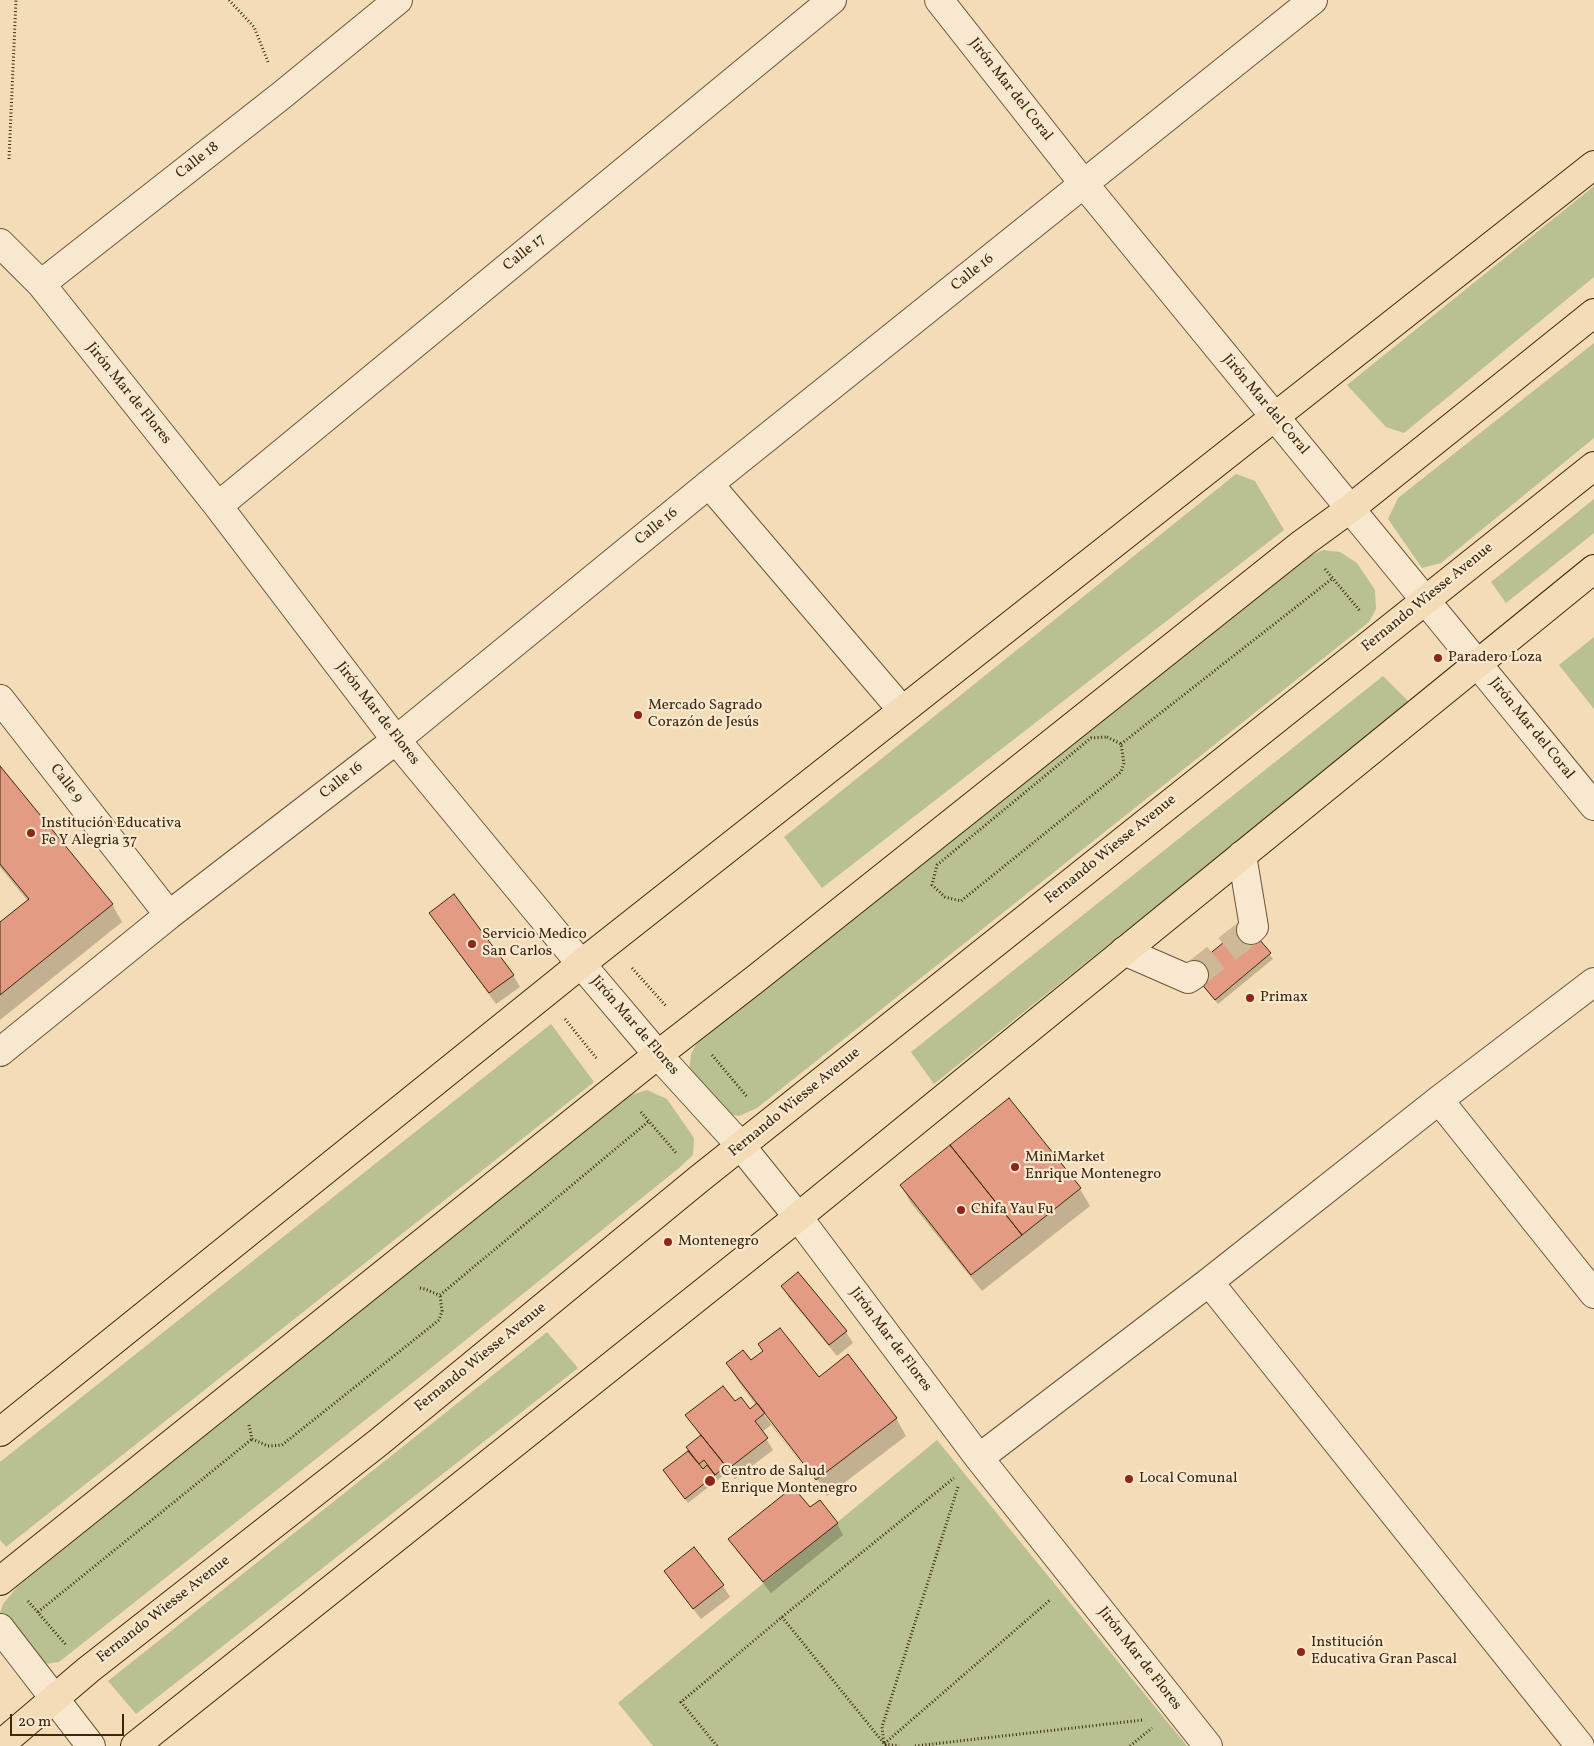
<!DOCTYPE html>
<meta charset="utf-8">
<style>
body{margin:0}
#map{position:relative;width:1594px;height:1746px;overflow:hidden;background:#f4dcb6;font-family:Vollkorn,serif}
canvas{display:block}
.scale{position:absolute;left:10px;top:1714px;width:114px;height:22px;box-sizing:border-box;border:2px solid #3d280f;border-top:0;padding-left:6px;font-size:15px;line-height:18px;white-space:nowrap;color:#3d280f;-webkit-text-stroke:4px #f8e8d0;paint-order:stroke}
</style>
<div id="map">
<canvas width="1594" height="1746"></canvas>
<div class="scale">20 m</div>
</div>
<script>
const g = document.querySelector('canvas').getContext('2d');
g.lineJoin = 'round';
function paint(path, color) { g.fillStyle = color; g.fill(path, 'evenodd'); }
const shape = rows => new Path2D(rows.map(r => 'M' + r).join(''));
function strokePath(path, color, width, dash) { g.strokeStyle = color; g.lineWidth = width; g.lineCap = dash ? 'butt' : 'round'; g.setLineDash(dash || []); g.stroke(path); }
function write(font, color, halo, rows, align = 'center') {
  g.font = font + ' Vollkorn,serif'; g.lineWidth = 4.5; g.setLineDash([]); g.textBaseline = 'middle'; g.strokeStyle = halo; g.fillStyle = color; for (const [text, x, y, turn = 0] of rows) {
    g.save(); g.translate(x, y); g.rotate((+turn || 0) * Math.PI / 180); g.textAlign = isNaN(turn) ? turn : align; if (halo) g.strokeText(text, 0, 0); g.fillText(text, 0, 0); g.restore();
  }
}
paint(shape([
 [1594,186,1594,277,1404,433,1386,427,1347,385],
 [1594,343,1594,438,1441,563,1422,568,1388,519,1398,498],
 [1236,474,1255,481,1284,530,822,888,784,837],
 [1594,499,1594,533,1506,603,1491,582],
 [1323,550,1340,552,1357,563,1375,590,1376,609,1369,622,757,1108,739,1116,727,1114,689,1071,691,1054,698,1041,711,1030,1302,559],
 [1594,637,1594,709,1559,665],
 [1383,676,1410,703,934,1084,911,1052],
 [551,1024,594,1082,6,1547,0,1540,0,1462],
 [647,1090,667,1099,694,1138,693,1155,679,1168,426,1372,59,1662,45,1664,0,1613,3,1604,17,1587,627,1096],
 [547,1332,578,1368,136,1714,108,1681],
 [937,1440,1187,1746,653,1746,618,1703]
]), '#b9c190');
paint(shape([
 [0,768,112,904,122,922,0,1020,0,924,28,901,0,867],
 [431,913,513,975,520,987,496,1004,438,925],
 [1246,926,1273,959,1218,1004,1195,976],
 [901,1186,1080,1189,1090,1206,982,1291,911,1203],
 [798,1273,846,1332,853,1343,837,1356,789,1298,782,1286],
 [848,1356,896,1418,906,1436,827,1496,771,1425,762,1432,773,1450,735,1479,729,1471,688,1503,665,1471,689,1451,687,1448,701,1437,687,1415,735,1403,750,1410,756,1405,738,1381,728,1364,750,1362,818,1378],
 [763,1409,821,1484,819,1486,765,1416,761,1411],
 [837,1523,843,1535,771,1593,737,1551,730,1539],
 [694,1549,723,1586,730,1597,701,1619,672,1582,665,1571]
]), '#0003');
const building = shape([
 [0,766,113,904,0,995,0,922,29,899,0,864,0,766],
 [454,894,514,975,489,993,429,913,454,894],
 [1246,924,1271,953,1215,1000,1190,970,1246,924],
 [1009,1098,1081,1188,1022,1235,950,1145,1009,1098],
 [950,1145,1022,1235,971,1275,900,1185,950,1145],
 [798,1272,847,1331,829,1345,781,1286,798,1272],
 [780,1328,819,1377,848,1354,897,1418,816,1480,726,1363,743,1350,751,1360,763,1351,758,1344,780,1328],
 [723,1386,735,1401,741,1397,750,1409,757,1403,765,1413,755,1421,768,1438,728,1469,685,1415,723,1386],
 [701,1435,726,1466,715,1475,704,1460,699,1464,686,1447,701,1435],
 [688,1451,703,1469,707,1465,715,1475,685,1499,663,1470,688,1451],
 [793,1487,810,1507,820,1500,838,1523,763,1582,728,1539,793,1487],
 [694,1547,724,1585,693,1609,664,1571,694,1547]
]);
paint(building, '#e39b83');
strokePath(building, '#3d280f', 1);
strokePath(shape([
 [1194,975,1251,930]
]), '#cfb895', 28, [28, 14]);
const minor = shape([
 [939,0,1084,184,1594,806],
 [0,243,41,284,282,95,398,0],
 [41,284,218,506,396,740,581,964,658,1055,741,1146,798,1217,979,1458,1208,1746],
 [709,484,902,710],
 [218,506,832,0],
 [0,699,169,915],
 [1242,855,1254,927,1251,930],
 [1124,951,1188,979,1194,975],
 [0,1052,169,915,396,740,709,484,1313,0],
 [1439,1100,1594,1294],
 [1209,1282,1580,1746],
 [979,1458,1209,1282,1439,1100,1594,982],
 [0,1628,91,1746]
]);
const major = shape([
 [0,1432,581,964,1594,165],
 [0,1581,646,1064,758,977,1303,543,1351,508,1594,313],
 [0,1745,88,1670,379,1442,699,1179,1594,466],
 [135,1746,798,1217,1594,569]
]);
strokePath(minor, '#6b5539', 30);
strokePath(major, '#3d280f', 30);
strokePath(shape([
 [229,0,254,27,268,62],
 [9,159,16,0],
 [1325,569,1360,611],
 [1107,737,1121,744,1124,763,1121,772,961,901,945,897,932,885,937,865,1091,738,1107,737],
 [1121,744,1333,578],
 [632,968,666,1006],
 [565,1019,597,1059],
 [712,1055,748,1098],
 [641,1112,677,1154],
 [420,1288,425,1289,439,1295],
 [440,1295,649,1121],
 [249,1425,252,1439],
 [252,1439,268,1446,282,1445,439,1320,442,1311,440,1295],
 [958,1487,882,1727,884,1744,1050,1600],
 [28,1601,66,1645],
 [38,1612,252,1439],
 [782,1617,886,1746],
 [885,1744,899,1746],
 [717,1746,681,1702,782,1617,954,1478],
 [915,1746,1143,1720],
 [1130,1746,1152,1728]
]), '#3d280f', 3, [1, 2.5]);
strokePath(minor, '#f8e8d0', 28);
strokePath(major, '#f4dcb6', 28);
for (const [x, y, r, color] of [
 [1438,658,5,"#8f2418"],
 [638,715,5,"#8f2418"],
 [31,833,5,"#8f2418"],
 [472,944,5,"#8f2418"],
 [1250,998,5,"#8f2418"],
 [1015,1167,5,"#8f2418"],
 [961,1210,5,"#8f2418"],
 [668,1242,5,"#8f2418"],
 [1129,1479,5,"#8f2418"],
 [710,1481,6,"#8f2418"],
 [1301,1652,5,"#8f2418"]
]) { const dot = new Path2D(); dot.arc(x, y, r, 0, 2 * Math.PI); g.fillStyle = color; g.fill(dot); strokePath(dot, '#f8e8d0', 2); }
write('15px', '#3d280f', '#f8e8d0', [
 ["Jirón Mar del Coral",1010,90,52],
 ["Calle 18",198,161,-38],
 ["Calle 17",525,253,-39],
 ["Calle 16",973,273,-39],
 ["Jirón Mar de Flores",128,394,51],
 ["Jirón Mar del Coral",1265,405,50],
 ["Calle 16",657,527,-39],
 ["Fernando Wiesse Avenue",1428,598,-39],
 ["Jirón Mar de Flores",377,714,52],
 ["Jirón Mar del Coral",1531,729,51],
 ["Calle 16",342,781,-38],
 ["Calle 9",66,784,52],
 ["Fernando Wiesse Avenue",1111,850,-39],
 ["Jirón Mar de Flores",634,1026,49],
 ["Fernando Wiesse Avenue",795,1103,-39],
 ["Jirón Mar de Flores",890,1340,53],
 ["Fernando Wiesse Avenue",481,1358,-39],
 ["Fernando Wiesse Avenue",164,1610,-38],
 ["Jirón Mar de Flores",1139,1659,52]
]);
write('15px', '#3d280f', '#f8e8d0', [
 ["Paradero Loza",1448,658],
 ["Mercado Sagrado",648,706],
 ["Corazón de Jesús",648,723],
 ["Institución Educativa",41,824],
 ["Fe Y Alegria 37",41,841],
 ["Servicio Medico",482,935],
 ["San Carlos",482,952],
 ["Primax",1260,998],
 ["MiniMarket",1025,1158],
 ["Enrique Montenegro",1025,1175],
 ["Chifa Yau Fu",971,1210],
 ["Montenegro",678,1242],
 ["Centro de Salud",721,1472],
 ["Enrique Montenegro",721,1489],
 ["Local Comunal",1139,1479],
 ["Institución",1311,1643],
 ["Educativa Gran Pascal",1311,1660]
], 'left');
</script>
